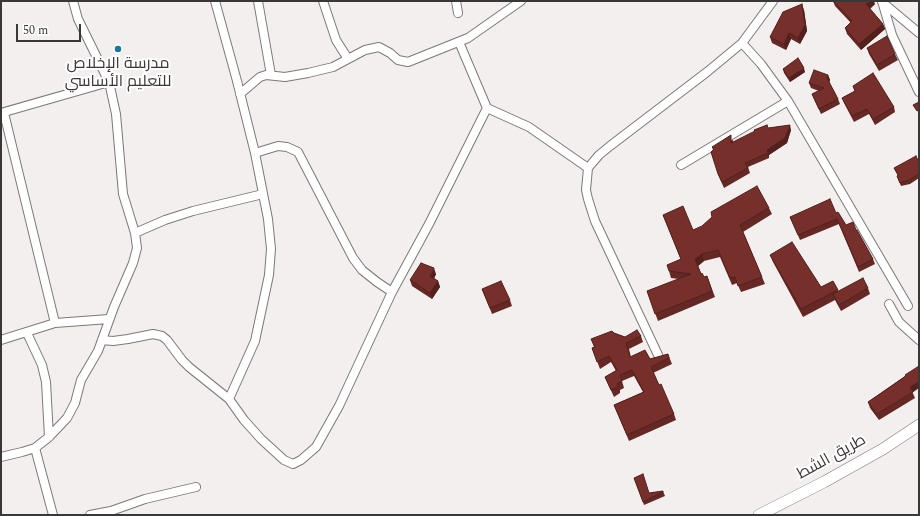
<!DOCTYPE html>
<meta charset="utf-8">
<style>
body{margin:0}
#map{position:relative;width:920px;height:516px;overflow:hidden;background:#f3efee;font-family:Spectral,serif}
canvas{display:block}
.frame{position:absolute;inset:0;border:2px solid #393737;pointer-events:none}
.scale{position:absolute;left:16px;top:24px;width:65px;height:18px;box-sizing:border-box;border:2px solid #393737;border-top:0;padding-left:5px;font-size:12px;line-height:14px;white-space:nowrap;color:#393737;-webkit-text-stroke:3px #fffdfd;paint-order:stroke}
</style>
<div id="map">
<canvas width="920" height="516"></canvas>
<div class="frame"></div>
<div class="scale">50 m</div>
</div>
<script>
const g = document.querySelector('canvas').getContext('2d');
g.lineJoin = 'round';
const shape = rows => new Path2D(rows.map(r => 'M' + r).join(''));
function strokePath(path, color, width, dash) { g.strokeStyle = color; g.lineWidth = width; g.lineCap = dash ? 'butt' : 'round'; g.setLineDash(dash || []); g.stroke(path); }
function paint(path, color) { g.fillStyle = color; g.fill(path, 'evenodd'); }
function write(font, color, halo, rows, align = 'center') {
  g.font = font + ' Spectral,Cairo,serif'; g.lineWidth = 4; g.setLineDash([]); g.textBaseline = 'middle'; g.strokeStyle = halo; g.fillStyle = color; for (const [text, x, y, turn = 0] of rows) {
    g.save(); g.translate(x, y); g.rotate((+turn || 0) * Math.PI / 180); g.textAlign = isNaN(turn) ? turn : align; if (halo) g.strokeText(text, 0, 0); g.fillText(text, 0, 0); g.restore();
  }
}
const minor = shape([
 [215,1,237,81,255,153,268,219,271,249,269,275,255,341,229,399,244,420,261,439,284,460,293,464,301,460,316,447,339,406,392,292,429,224,487,108],
 [258,1,271,75],
 [323,1,336,40,348,59,365,50,379,47,390,53,398,60,408,62,468,38,521,1],
 [456,1,458,13],
 [882,1,892,35,919,92],
 [882,2,919,33],
 [459,42,487,108,529,127,588,168],
 [742,43,761,64,788,101,908,306],
 [240,94,260,77,266,75,285,77,308,73,333,67,348,59],
 [1,113,109,82],
 [4,113,55,323,109,319],
 [255,153,278,146,287,147,298,152,353,258,362,270,377,282,392,292],
 [681,165,788,101],
 [135,233,165,220,193,211,263,194],
 [889,304,899,322,919,340],
 [27,333,42,365,46,382,49,437],
 [1,340,55,323],
 [102,340,113,341,128,339,153,334,162,336,167,340,182,360,189,367,229,399],
 [659,357,595,221,588,199,586,190,588,168,599,155,610,146,707,72,742,43,773,1],
 [35,448,53,515],
 [1,457,22,452,35,448,49,437,67,418,75,403,81,380,98,351,114,307,133,263,137,248,135,233,123,194,116,114,109,82,78,19,73,1],
 [90,515,111,511,145,499,196,487]
]);
const secondary = shape([
 [759,515,824,482,883,449,919,425]
]);
strokePath(minor, '#7c7978', 10);
strokePath(secondary, '#7c7978', 12);
strokePath(minor, '#fff', 8);
strokePath(secondary, '#fff', 11);
paint(shape([
 [833,1,875,4,870,9,883,24,885,29,861,50,847,34,845,28,851,23,835,6],
 [804,10,807,31,800,44,791,39,786,50,772,43,770,37],
 [867,48,895,54,898,60,879,71,869,54],
 [783,69,805,72,790,82,784,73],
 [828,75,830,80,829,82,838,99,840,104,821,114,814,99,812,94,819,91,811,88,809,83],
 [853,86,894,107,895,112,875,125,869,114,854,122,844,103,842,98,855,91],
 [768,128,791,130,787,143,769,155,769,158,748,167,750,173,724,188,720,179,711,152,713,150,712,147,733,140,733,142],
 [919,163,919,178,910,184,901,186,898,179,897,176,898,175,894,168],
 [769,208,772,214,743,232,765,284,741,292,737,283,732,285,720,257,704,261,698,266,701,274,704,277,707,276,715,297,658,321,647,291,679,279,671,278,669,271,681,260,663,215,693,230],
 [836,213,846,225,856,230,873,259,875,264,859,272,839,224,800,240,790,217],
 [770,255,821,287,838,290,838,292,868,288,870,294,841,311,835,300,803,317,773,262],
 [436,274,434,279,438,281,440,287,432,299,412,286,410,280],
 [482,289,510,300,512,306,492,314],
 [614,333,625,337,641,336,643,342,629,349,631,357,650,359,668,354,672,364,653,373,659,385,674,414,676,420,629,441,614,405,643,392,634,376,622,381,624,388,620,390,620,393,614,397,605,377,616,371,611,362,600,369,592,348,594,347,591,339],
 [905,375,915,398,879,420,870,408,868,402,905,376],
 [634,478,649,493,663,491,665,496,644,505]
]), '#652824');
paint(shape([
 [870,1,874,1,875,4,868,10,866,4],
 [802,4,804,10,807,31,800,44,798,38],
 [883,24,885,29,861,50,859,44],
 [789,33,791,39,786,50,784,44],
 [804,68,805,72,790,82,789,78],
 [828,75,830,80,829,83,827,78],
 [790,125,791,130,787,143,769,155,769,158,767,150],
 [702,254,704,261,698,266,695,259],
 [434,268,436,274,432,282,430,276],
 [438,281,440,287,432,299,430,293],
 [919,381,919,388,912,393,910,387]
]), '#53211d');
const building = shape([
 [833,1,870,1,866,4,883,24,859,44,845,28,852,21,833,1],
 [802,4,805,25,798,38,789,33,784,44,770,37,783,12,802,4],
 [887,36,895,54,877,65,867,48,887,36],
 [798,58,804,68,789,78,783,69,798,58],
 [814,70,828,75,827,78,838,99,819,109,812,94,824,88,809,83,814,70],
 [873,73,894,107,873,119,867,109,852,116,842,98,855,91,853,86,873,73],
 [919,102,919,110,917,111,913,105,919,102],
 [767,125,768,128,790,125,785,138,767,150,768,153,745,163,748,168,722,182,718,174,711,152,714,149,712,147,731,135,731,143,755,131,754,130,767,125],
 [916,156,919,163,919,174,909,180,900,183,897,176,898,175,894,168,916,156],
 [757,186,769,208,740,225,762,277,738,286,735,277,730,278,718,250,702,254,695,259,701,274,702,273,704,277,707,276,712,291,655,314,647,291,691,274,669,271,667,265,681,259,663,215,683,206,693,230,702,226,712,217,711,212,757,186],
 [830,199,836,213,838,212,846,225,853,222,856,230,857,230,873,259,858,267,837,219,798,235,790,217,830,199],
 [792,242,821,287,833,281,838,290,801,309,770,255,792,242],
 [421,263,434,268,430,276,438,281,430,293,410,280,421,263],
 [863,278,868,288,839,305,833,294,863,278],
 [501,281,510,300,490,308,482,289,501,281],
 [637,330,641,336,626,343,630,357,645,350,650,359,668,354,669,358,651,367,659,385,661,384,674,414,627,435,614,405,644,392,632,370,620,375,622,381,617,384,618,387,611,390,605,377,617,370,609,356,597,362,592,348,595,347,591,339,612,331,614,333,625,337,637,330],
 [919,366,919,381,910,387,913,392,877,414,868,402,906,376,905,375,919,366],
 [643,474,649,493,663,491,663,492,643,502,634,478,643,474]
]);
paint(building, '#762f2a');
strokePath(building, '#53211d', 1);
for (const [x, y, r, color] of [
 [118,49,4,"#1876a3"]
]) { const dot = new Path2D(); dot.arc(x, y, r, 0, 2 * Math.PI); g.fillStyle = color; g.fill(dot); strokePath(dot, '#fffdfd', 1.5); }
write('16px', '#393737', '#fffdfd', [
 ["مدرسة الإخلاص",118,65],
 ["للتعليم الأساسي",118,83]
]);
write('16px', '#393737', '#fffdfd', [
 ["طريق الشط",832,458,-29]
]);
</script>
